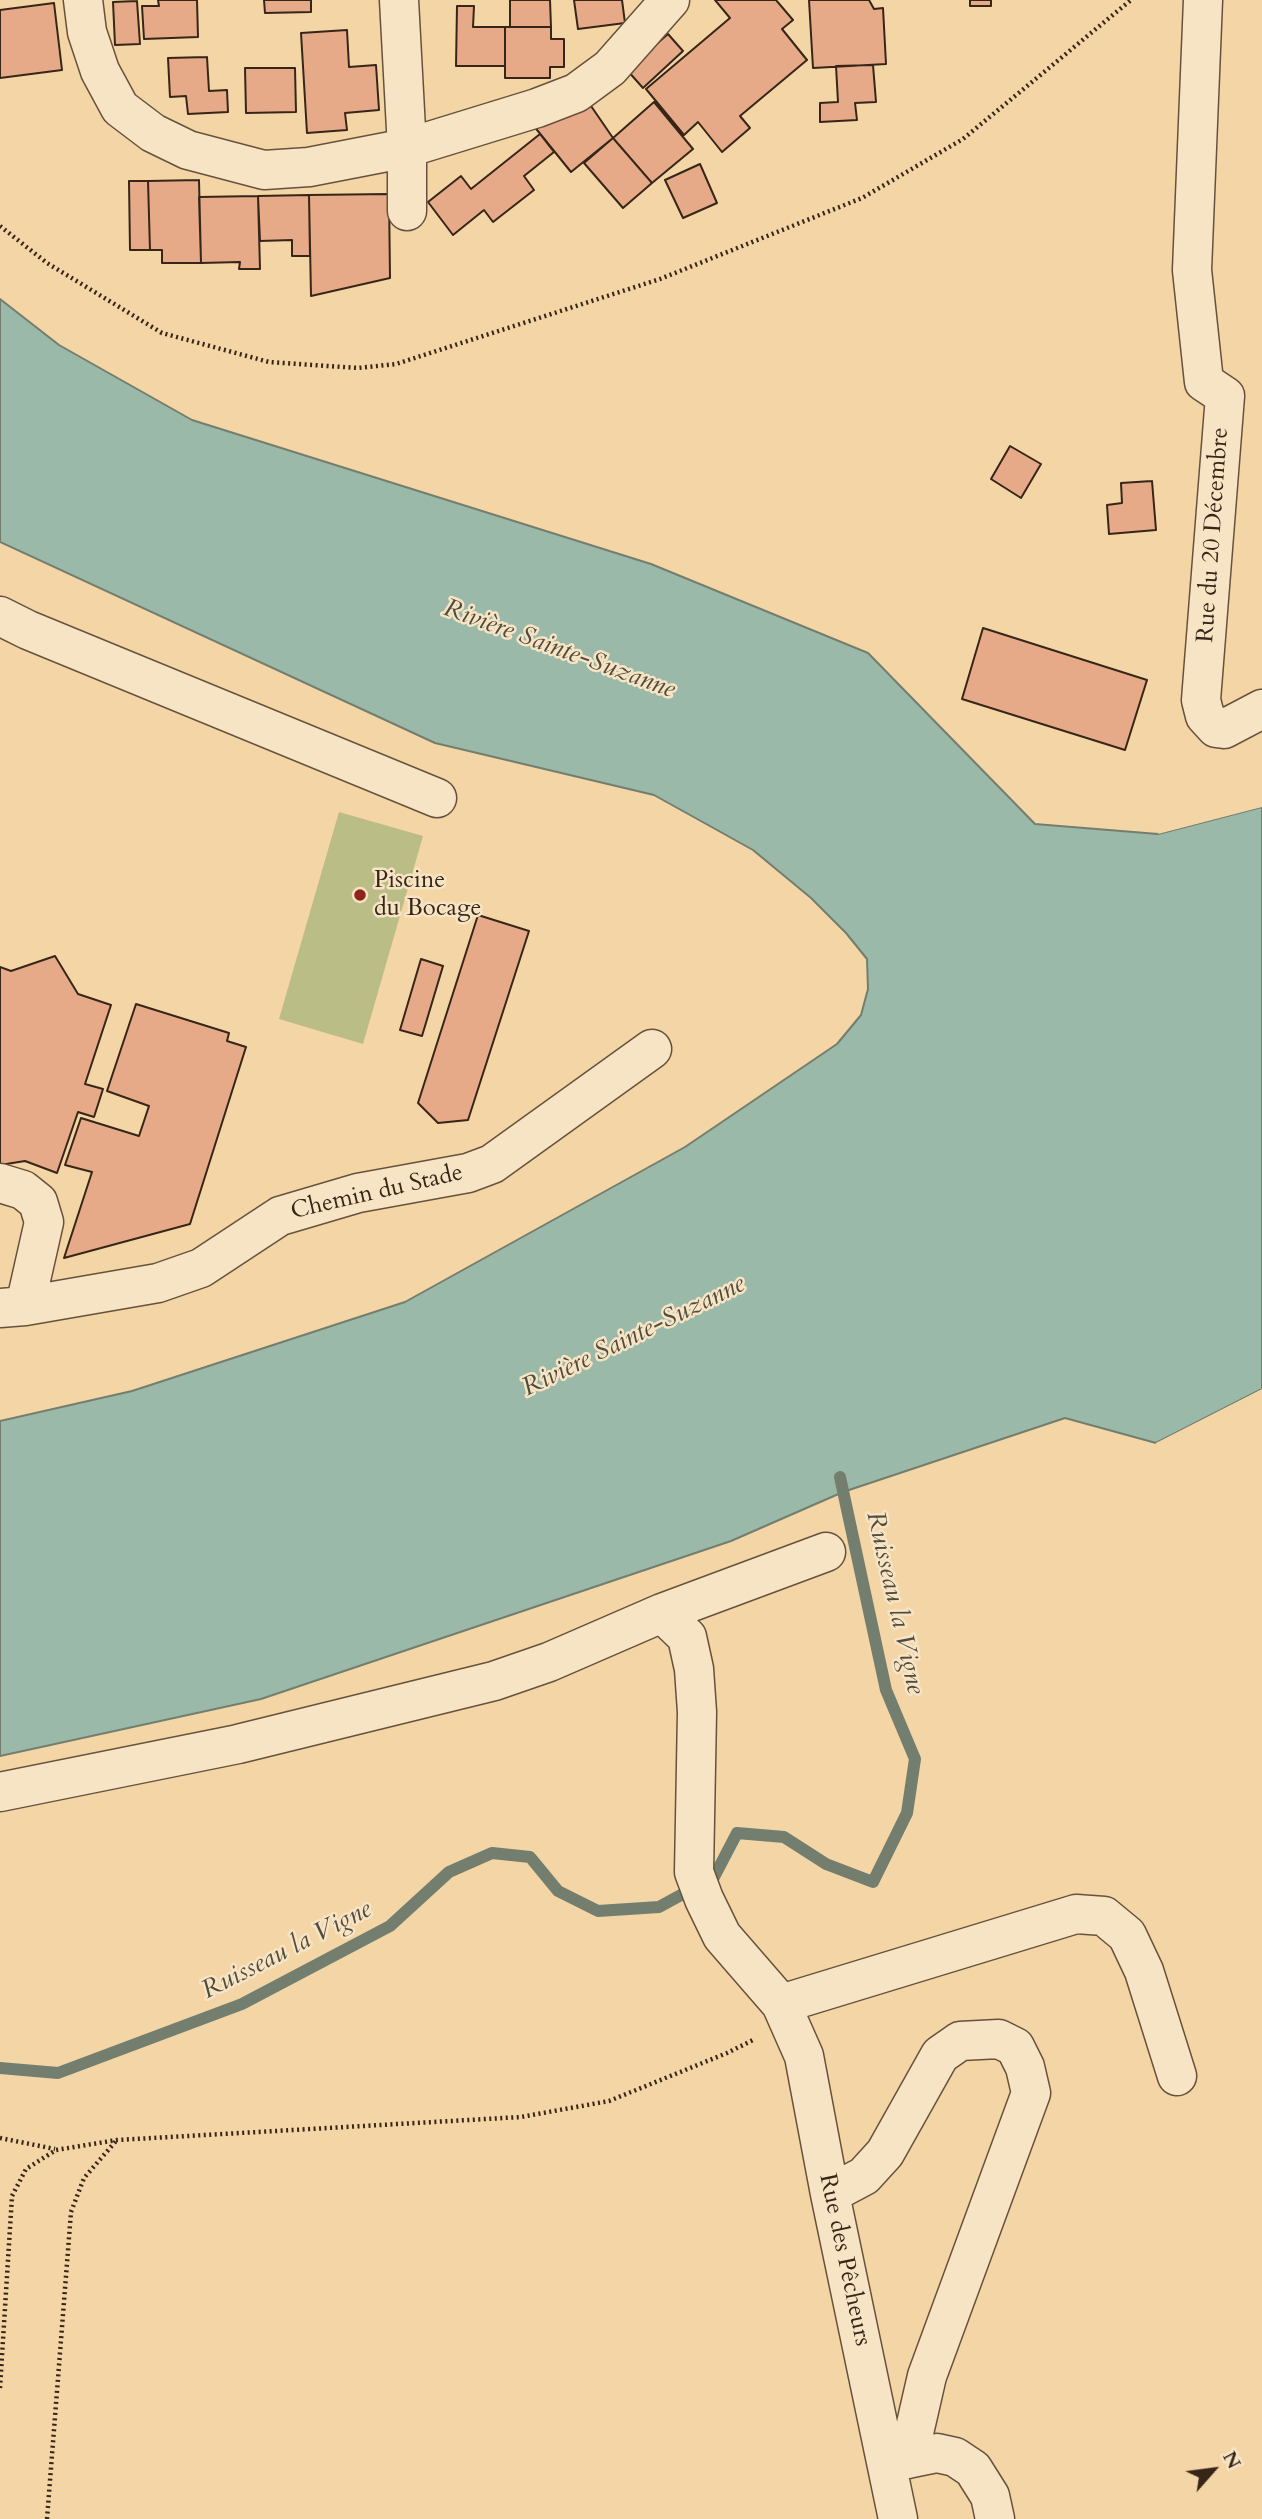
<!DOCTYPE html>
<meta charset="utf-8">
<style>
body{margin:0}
#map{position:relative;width:1262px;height:2519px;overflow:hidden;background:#f3d5a6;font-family:Cardo,serif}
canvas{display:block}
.north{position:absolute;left:1178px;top:2435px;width:70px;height:70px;-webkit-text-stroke:5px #f7e4c5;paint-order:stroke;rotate:62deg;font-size:19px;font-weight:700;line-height:28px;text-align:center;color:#372618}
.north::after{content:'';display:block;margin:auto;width:24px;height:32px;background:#372618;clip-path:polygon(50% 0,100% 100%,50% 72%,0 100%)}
</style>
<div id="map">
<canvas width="1262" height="2519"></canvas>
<div class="north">N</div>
</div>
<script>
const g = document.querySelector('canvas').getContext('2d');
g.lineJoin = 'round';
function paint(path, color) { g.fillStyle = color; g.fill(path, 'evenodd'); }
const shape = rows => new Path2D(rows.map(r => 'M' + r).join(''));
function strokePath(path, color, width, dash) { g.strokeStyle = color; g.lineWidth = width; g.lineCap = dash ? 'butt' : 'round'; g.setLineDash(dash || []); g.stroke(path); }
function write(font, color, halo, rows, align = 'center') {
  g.font = font + ' Cardo,serif'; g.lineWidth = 5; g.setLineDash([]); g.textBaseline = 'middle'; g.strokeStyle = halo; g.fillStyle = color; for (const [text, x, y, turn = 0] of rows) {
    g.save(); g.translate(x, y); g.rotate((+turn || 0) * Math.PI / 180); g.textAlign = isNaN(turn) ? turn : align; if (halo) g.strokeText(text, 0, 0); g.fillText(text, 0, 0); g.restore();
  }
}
paint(shape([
 [339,812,423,836,363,1044,279,1019]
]), '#bbbd86');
const water = shape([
 [0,299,59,345,192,420,651,564,868,653,1035,824,1158,834,1262,807,1262,1389,1156,1443,1065,1418,843,1492,731,1541,261,1699,0,1756,0,1421,132,1391,405,1302,685,1147,837,1044,861,1015,868,989,867,959,846,933,811,898,753,850,654,795,435,743,0,542,0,299]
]);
paint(water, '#9bb9a8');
strokePath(water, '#737e6e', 2);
paint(shape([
 [1262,803,1262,807,1158,834,1160,829],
 [1262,1389,1262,1393,1155,1446,1156,1443]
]), '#f3d5a6');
strokePath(shape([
 [0,2068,58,2073,242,2004,390,1926,449,1872,492,1853,530,1857,558,1891,598,1911,659,1907,714,1877,737,1833,784,1837,826,1864,873,1882,907,1813,915,1759,886,1690,840,1477]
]), '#737e6e', 12);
const building = shape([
 [158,0,197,0,198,37,144,39,142,6,159,6,158,0],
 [264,0,311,0,311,12,265,13,264,0],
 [510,0,550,0,551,27,510,27,510,0],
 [574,0,622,0,625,23,578,29,574,0],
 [715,0,776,0,793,20,782,29,807,60,740,116,750,128,722,152,698,122,684,135,646,89,730,18,715,0],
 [809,0,869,0,874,9,883,8,886,64,813,68,809,0],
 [970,0,991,0,991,6,970,6,970,0],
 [137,1,140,44,115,45,113,2,137,1],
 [54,3,62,70,0,78,0,10,54,3],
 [457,6,474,6,473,27,505,27,505,66,456,66,457,6],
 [505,27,551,27,551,39,564,39,564,67,550,67,550,78,505,78,505,27],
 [347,30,349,67,376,65,379,110,345,113,347,130,307,133,301,33,347,30],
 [668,34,683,51,643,88,627,70,668,34],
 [207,57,209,91,227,90,228,112,188,114,186,96,170,97,168,58,207,57],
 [873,65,876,102,855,103,857,120,820,122,820,103,838,102,836,66,873,65],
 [245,68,295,68,296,112,246,113,245,68],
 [654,102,693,149,652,183,613,138,654,102],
 [591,106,613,138,571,172,529,120,591,106],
 [540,134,554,152,524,176,534,190,493,222,484,210,453,235,428,202,461,176,471,189,540,134],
 [613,138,652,183,623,208,584,163,613,138],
 [700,164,717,203,683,218,665,180,700,164],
 [199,180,201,263,162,263,162,250,150,250,148,181,199,180],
 [129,181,148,181,150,250,130,250,129,181],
 [389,194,390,278,311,296,309,195,389,194],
 [309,195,310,256,292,256,292,240,260,241,258,196,309,195],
 [258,196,260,269,239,269,240,262,201,263,199,197,258,196],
 [1010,446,1041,464,1021,498,991,479,1010,446],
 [1152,481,1156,530,1109,534,1107,505,1122,503,1121,483,1152,481],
 [983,628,1147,680,1125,750,962,699,983,628],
 [478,915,529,931,468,1120,438,1123,418,1103,478,915],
 [55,956,78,994,111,1005,85,1084,103,1089,94,1117,78,1112,57,1173,25,1161,0,1165,0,967,11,971,55,956],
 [421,959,443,966,422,1036,400,1030,421,959],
 [136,1004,229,1033,227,1041,246,1047,190,1224,64,1258,92,1172,65,1165,81,1118,139,1136,149,1106,107,1091,136,1004]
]);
paint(building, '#e7aa89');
strokePath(building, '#372618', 2);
const minor = shape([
 [83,0,87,32,100,71,120,108,153,133,188,150,264,170,309,167,407,148,537,108,576,93,610,68,670,0],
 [399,0,407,148,407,211],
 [1203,0,1192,270,1204,382,1225,396,1201,700,1205,716,1216,728,1224,729,1262,709],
 [0,616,28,630,437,798],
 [0,1183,23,1190,38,1202,44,1222,25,1306],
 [0,1308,25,1306,158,1283,201,1268,280,1216,358,1193,468,1173,492,1164,652,1049],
 [662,1613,687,1637,694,1669,697,1712,694,1872,704,1899,722,1936,781,2004,804,2056,830,2194,898,2519],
 [0,1792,238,1744,494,1681,549,1662,662,1613,826,1552],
 [781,2004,1076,1914,1104,1916,1127,1935,1144,1971,1177,2076],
 [830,2194,864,2176,885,2153,940,2055,960,2041,999,2039,1015,2047,1025,2067,1031,2093,927,2376,908,2459],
 [888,2463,937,2453,955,2457,973,2469,990,2496,995,2519]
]);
strokePath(minor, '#66523c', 41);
strokePath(shape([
 [0,226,47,263,162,333,269,362,358,368,396,364,660,279,862,198,963,139,1131,0],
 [0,2138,55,2149],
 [0,2388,12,2196,26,2169,56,2150,117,2140,521,2117,609,2101,727,2053,753,2040],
 [47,2519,71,2212,84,2178,116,2141]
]), '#372618', 4.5, [2, 3.5]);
strokePath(minor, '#f7e4c5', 38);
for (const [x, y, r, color] of [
 [360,895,7,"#8f2418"]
]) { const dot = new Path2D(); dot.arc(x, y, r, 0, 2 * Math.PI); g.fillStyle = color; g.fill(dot); strokePath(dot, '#f7e4c5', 2.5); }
write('24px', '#372618', '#f7e4c5', [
 ["Rue du 20 Décembre",1214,535,-86],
 ["Chemin du Stade",377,1193,-13],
 ["Rue des Pêcheurs",844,2260,78]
]);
write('24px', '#372618', '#f7e4c5', [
 ["Piscine",374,881],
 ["du Bocage",374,909]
], 'left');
write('italic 26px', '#504b3c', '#f7e4c5', [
 ["Rivière Sainte-Suzanne",559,650,20],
 ["Rivière Sainte-Suzanne",634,1337,-26],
 ["Ruisseau la Vigne",894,1603,77],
 ["Ruisseau la Vigne",287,1951,-27]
]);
</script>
